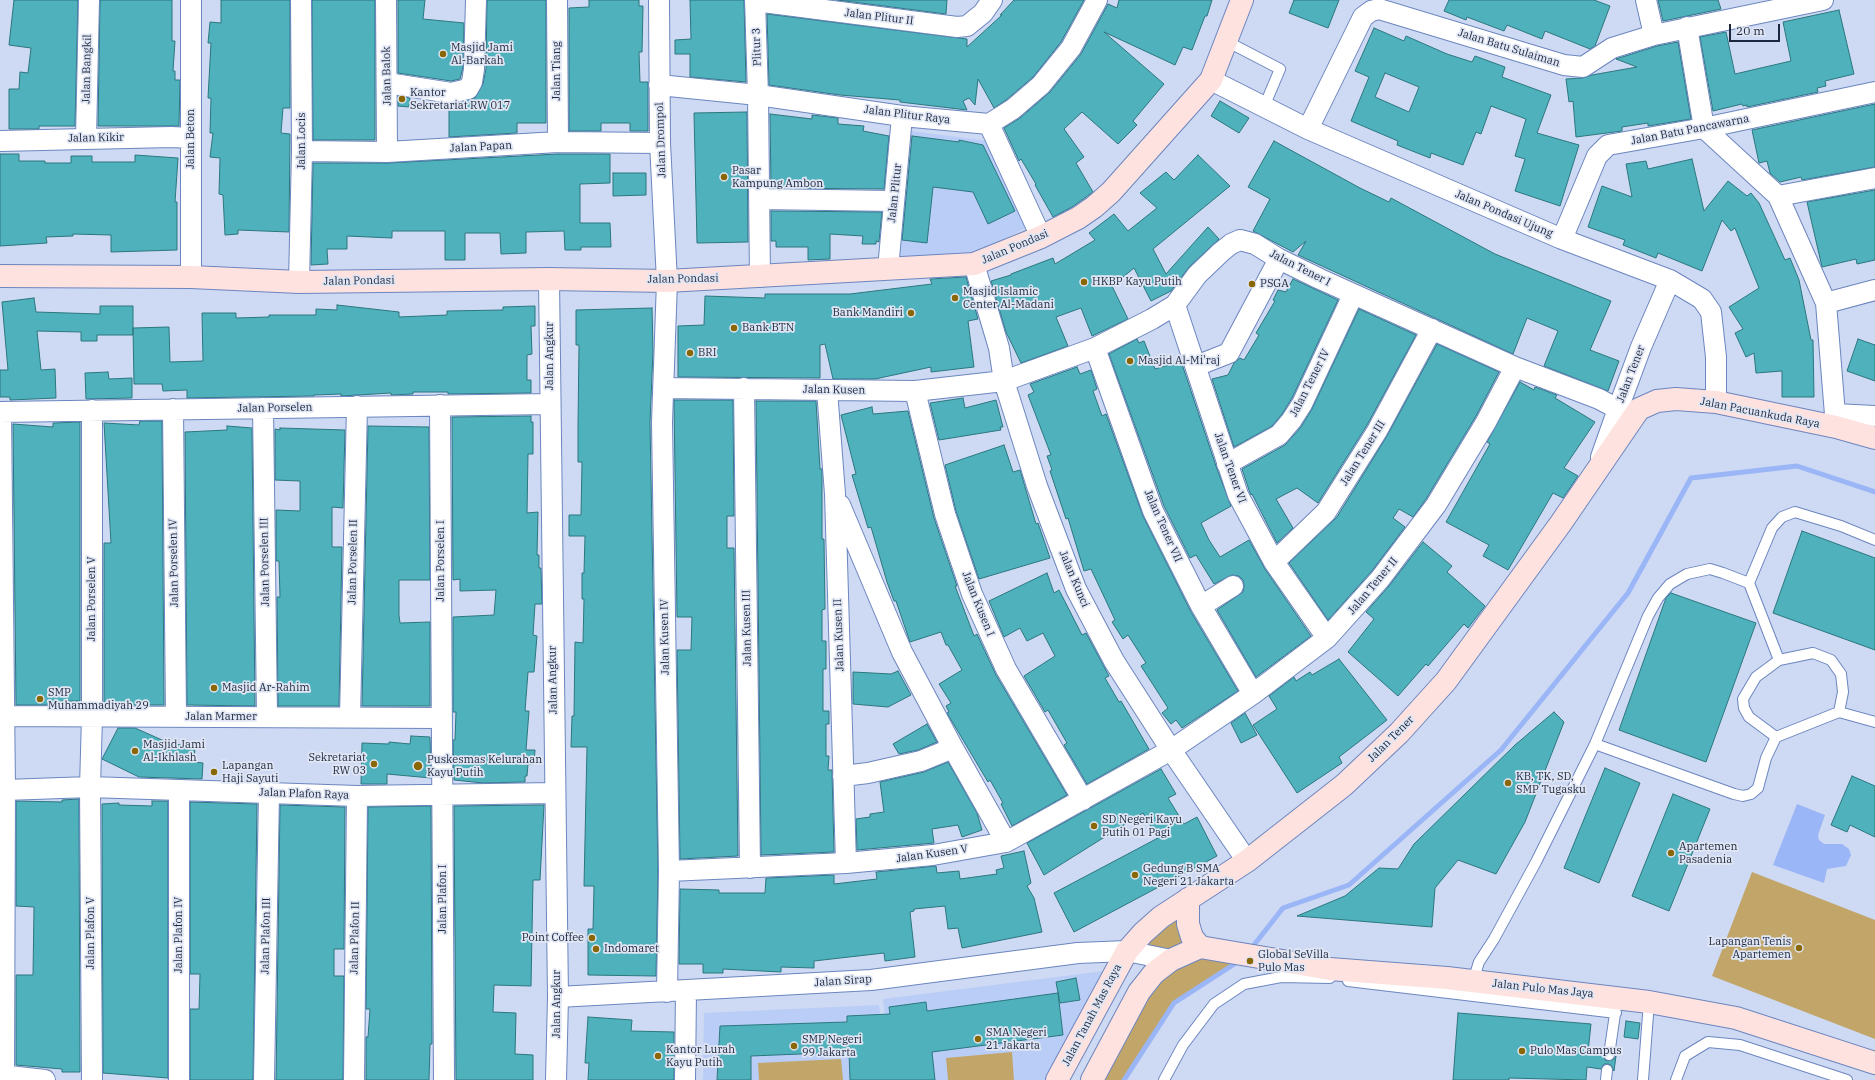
<!DOCTYPE html>
<style>
body{margin:0}
#map{position:relative;width:1875px;height:1080px;overflow:hidden;background:#ced9f3;font-family:"IBM Plex Serif",serif}
canvas{display:block}
.scale{position:absolute;left:1729px;top:24px;width:51px;height:18px;box-sizing:border-box;border:2px solid #1c263e;border-top:0;padding-left:5px;font-size:12px;line-height:14px;white-space:nowrap;color:#1c263e;-webkit-text-stroke:3px #e0e6f3;paint-order:stroke}
</style>
<div id="map">
<canvas width="1875" height="1080"></canvas>
<div class="scale">20 m</div>
</div>
<script>
const g = document.querySelector('canvas').getContext('2d');
g.lineJoin = 'round';
function paint(path, color) { g.fillStyle = color; g.fill(path, 'evenodd'); }
const shape = rows => new Path2D(rows.map(r => 'M' + r).join(''));
function strokePath(path, color, width, dash) { g.strokeStyle = color; g.lineWidth = width; g.lineCap = dash ? 'butt' : 'round'; g.setLineDash(dash || []); g.stroke(path); }
function write(font, color, halo, rows, align = 'center') {
  g.font = font + ' "IBM Plex Serif",serif'; g.lineWidth = 3.5; g.setLineDash([]); g.textBaseline = 'middle'; g.strokeStyle = halo; g.fillStyle = color; for (const [text, x, y, turn = 0] of rows) {
    g.save(); g.translate(x, y); g.rotate((+turn || 0) * Math.PI / 180); g.textAlign = isNaN(turn) ? turn : align; if (halo) g.strokeText(text, 0, 0); g.fillText(text, 0, 0); g.restore();
  }
}
paint(shape([
 [911,131,988,141,1026,228,992,245,962,257,896,258],
 [1104,971,1047,1080,892,1080,883,999],
 [879,1005,889,1080,703,1080,704,1013]
]), '#bacdf7');
paint(shape([
 [1752,872,1875,920,1875,1039,1712,976],
 [1188,899,1192,937,1246,956,1174,1003,1124,1080,1092,1080,1171,960,1127,951],
 [1012,1052,1014,1080,948,1080,946,1058],
 [841,1059,843,1080,759,1080,758,1063]
]), '#c2a669');
paint(shape([
 [1797,804,1825,815,1818,835,1819,840,1824,844,1842,844,1849,849,1851,855,1846,866,1827,869,1824,883,1773,865]
]), '#9ab6f6');
strokePath(shape([
 [1250,950,1283,908,1349,885,1501,750,1628,593,1691,478,1797,466,1875,492],
 [1124,1080,1174,1003,1239,961]
]), '#9ab6f6', 5);
const building = shape([
 [14,0,78,0,75,126,39,126,39,129,9,129,9,89,19,89,20,72,28,73,31,48,9,45,14,0],
 [100,0,172,0,172,41,175,41,173,71,175,71,175,80,180,80,179,126,98,126,100,0],
 [221,0,290,0,290,108,283,108,281,133,290,134,289,232,238,230,238,234,225,235,223,195,219,194,220,158,210,157,213,133,210,133,211,98,208,98,211,43,208,43,210,22,221,23,221,0],
 [312,0,375,0,375,140,313,140,312,0],
 [398,0,425,0,423,19,464,23,463,68,460,79,451,81,398,73,398,0],
 [487,0,546,0,546,123,517,123,517,133,449,137,449,104,475,98,483,84,486,69,487,0],
 [589,0,639,0,639,6,643,6,642,52,639,52,640,82,648,82,648,131,630,131,630,123,601,123,601,131,569,131,569,8,589,7,589,0],
 [690,0,744,0,746,82,690,77,690,54,675,54,675,40,691,39,690,0],
 [837,0,947,0,946,14,837,0],
 [1014,0,1084,0,1061,42,1033,77,1006,100,994,108,978,79,975,105,969,98,963,101,967,110,900,102,900,100,840,95,769,85,767,14,967,39,967,47,1002,15,1000,15,1014,0],
 [1119,0,1212,0,1207,16,1205,16,1192,50,1183,47,1175,65,1104,32,1164,84,1133,121,1137,125,1118,144,1082,112,1064,129,1084,157,1076,163,1093,192,1072,207,1053,217,1035,185,1036,184,1021,159,1019,161,1004,128,1020,118,1050,92,1081,54,1108,4,1117,8,1119,0],
 [1294,0,1339,0,1328,28,1289,13,1294,0],
 [1449,0,1594,0,1610,6,1595,46,1590,49,1545,31,1542,39,1507,25,1504,31,1467,17,1466,20,1444,11,1449,0],
 [1658,0,1718,0,1721,9,1663,21,1658,0],
 [1839,10,1854,74,1825,81,1826,86,1817,88,1818,92,1747,107,1747,105,1743,106,1742,104,1713,111,1700,37,1726,32,1735,74,1791,61,1783,22,1839,10],
 [1374,28,1404,41,1406,36,1447,54,1472,62,1475,56,1505,67,1502,77,1551,95,1537,133,1579,145,1560,206,1515,191,1525,159,1515,156,1526,119,1491,106,1481,134,1476,132,1463,165,1431,153,1430,158,1397,145,1398,141,1351,121,1369,77,1355,71,1374,28],
 [1385,73,1419,87,1409,112,1375,97,1385,73],
 [1678,42,1691,119,1648,126,1648,123,1622,127,1622,131,1576,137,1573,101,1569,102,1566,79,1582,78,1592,75,1637,67,1616,59,1657,46,1678,42],
 [398,96,410,98,409,107,398,106,398,96],
 [1220,101,1249,118,1239,133,1211,116,1220,101],
 [1875,104,1875,167,1802,180,1801,177,1780,182,1770,173,1767,161,1759,163,1752,130,1875,104],
 [747,112,748,242,697,243,694,113,747,112],
 [770,114,812,119,812,115,838,118,838,124,864,126,863,131,889,136,884,189,771,188,770,114],
 [912,136,959,142,959,140,983,145,1015,211,988,224,973,192,933,187,927,243,902,240,912,136],
 [1274,141,1360,188,1389,202,1391,198,1495,254,1611,301,1590,350,1619,361,1608,391,1544,366,1558,331,1556,330,1527,318,1513,354,1298,255,1306,241,1293,252,1253,231,1270,199,1248,187,1274,141],
 [0,154,19,154,19,161,45,161,45,163,71,163,71,156,92,156,92,162,135,162,135,155,178,158,175,202,177,202,177,250,111,252,111,235,73,234,73,236,46,237,47,243,0,246,0,154],
 [558,154,610,154,610,183,580,184,580,223,610,223,611,247,581,247,581,250,565,250,564,231,526,232,526,253,501,254,500,233,465,233,465,260,445,260,445,231,392,231,392,238,347,236,347,249,327,249,328,264,311,265,313,163,388,163,558,154],
 [1198,155,1230,186,1153,249,1166,274,1208,227,1219,239,1189,267,1171,291,1151,301,1134,268,1112,286,1128,319,1092,336,1081,308,1056,317,1068,346,1021,363,1006,332,991,281,1011,275,1011,274,1053,258,1055,264,1095,240,1089,233,1114,214,1128,231,1157,208,1140,193,1166,172,1174,180,1198,155],
 [1692,159,1704,211,1728,181,1747,196,1751,193,1759,203,1785,260,1790,258,1799,280,1811,340,1813,340,1814,397,1782,397,1782,371,1756,373,1754,353,1746,357,1735,333,1743,329,1729,307,1759,288,1735,228,1731,231,1722,220,1702,271,1658,253,1656,258,1623,245,1625,240,1588,227,1602,186,1632,197,1626,164,1646,161,1648,169,1692,159],
 [613,173,646,173,646,195,613,196,613,173],
 [1875,190,1875,260,1857,264,1856,259,1822,267,1807,202,1875,190],
 [771,211,882,212,879,242,876,241,876,244,862,244,863,236,830,234,830,259,808,260,808,247,776,247,776,241,771,241,771,211],
 [966,277,978,319,968,321,974,367,931,372,931,367,875,379,833,379,825,344,820,345,820,378,678,377,678,326,704,325,705,296,765,298,765,294,850,294,932,284,930,279,966,277],
 [1293,279,1338,300,1292,398,1282,414,1272,426,1234,447,1212,379,1228,375,1234,363,1240,358,1244,360,1259,335,1256,333,1275,301,1273,300,1278,290,1286,292,1293,279],
 [34,298,36,312,100,314,100,306,133,306,133,335,97,335,97,341,81,341,81,332,37,331,41,370,55,369,56,398,10,400,10,397,0,397,0,370,8,370,2,302,34,298],
 [337,305,399,312,399,317,447,315,447,311,503,310,503,307,535,306,535,326,531,326,532,354,527,355,527,380,531,380,531,393,448,394,448,392,413,392,413,394,391,395,391,393,341,396,341,394,314,395,314,396,187,398,187,390,163,391,162,384,134,384,133,328,169,327,170,362,203,361,202,313,236,313,236,318,269,317,269,315,316,315,316,309,337,310,337,305],
 [652,308,653,351,650,422,658,871,656,976,588,975,588,929,593,929,594,886,584,886,587,747,571,747,572,716,574,716,575,642,583,643,584,599,582,599,582,573,584,573,585,536,569,536,569,515,581,515,582,462,578,462,578,425,579,345,576,345,576,310,652,308],
 [1359,309,1416,335,1367,425,1318,503,1297,488,1276,499,1293,528,1277,543,1252,494,1251,495,1249,490,1242,469,1285,445,1301,427,1312,409,1359,309],
 [1137,339,1139,343,1144,341,1155,369,1181,361,1217,469,1231,506,1201,523,1209,540,1220,557,1249,540,1265,569,1311,636,1256,677,1217,610,1243,592,1244,586,1243,580,1239,576,1232,575,1214,584,1196,555,1190,558,1164,506,1109,354,1137,339],
 [1858,339,1875,345,1875,381,1847,371,1858,339],
 [1437,344,1499,372,1476,416,1426,499,1413,517,1399,509,1393,518,1405,527,1371,572,1328,620,1289,563,1337,517,1387,436,1437,344],
 [1077,367,1080,374,1091,370,1097,389,1093,391,1102,416,1106,414,1143,516,1191,612,1238,691,1182,728,1176,720,1171,724,1162,713,1168,708,1141,666,1146,663,1128,635,1123,639,1112,622,1115,620,1091,569,1084,571,1068,518,1066,519,1050,471,1052,470,1047,456,1051,455,1028,395,1034,392,1030,384,1077,367],
 [108,372,109,379,132,378,132,398,86,399,85,373,108,372],
 [1520,382,1534,390,1535,387,1557,395,1555,398,1595,422,1564,468,1578,476,1563,498,1553,493,1508,570,1483,556,1489,545,1446,522,1490,444,1487,442,1520,382],
 [963,398,965,408,996,400,1003,427,1000,427,1001,430,939,440,930,403,963,398],
 [674,400,733,400,734,516,727,516,727,548,734,548,738,856,680,859,677,650,691,650,692,617,677,617,674,400],
 [756,401,816,401,820,469,822,469,822,539,824,539,825,609,822,610,822,641,826,641,826,669,823,669,823,711,829,711,829,724,826,724,826,756,829,756,828,770,832,770,834,852,761,855,756,401],
 [872,407,873,414,908,411,934,518,957,586,955,586,974,636,977,634,996,675,1067,795,1012,826,1001,804,1003,803,990,780,988,782,947,713,949,712,946,706,951,703,939,684,962,670,948,645,946,645,941,632,910,642,896,601,894,601,887,582,871,527,868,528,852,475,856,474,841,415,872,407],
 [531,416,531,422,533,422,533,454,528,454,527,513,538,512,537,555,539,555,539,568,541,568,542,604,535,604,533,635,537,636,534,672,528,672,525,711,529,711,526,750,535,750,534,764,528,764,527,776,525,776,525,782,483,783,454,780,453,740,455,740,456,712,453,712,453,617,494,615,496,590,460,591,460,579,453,580,452,417,531,416],
 [140,421,162,421,164,705,104,705,104,543,111,543,104,423,139,425,140,421],
 [80,422,80,701,62,701,62,705,16,705,13,424,53,427,53,423,80,422],
 [227,426,252,428,255,706,187,705,185,432,227,430,227,426],
 [368,426,429,427,430,580,399,580,399,615,400,623,430,622,430,706,362,706,368,426],
 [280,428,345,430,343,508,332,507,332,547,342,547,339,706,278,706,277,597,280,597,279,561,276,561,276,510,300,511,300,481,275,480,275,429,280,430,280,428],
 [1004,445,1013,472,1020,470,1036,524,1038,523,1050,558,979,579,956,511,945,465,1004,445],
 [1802,531,1875,558,1875,650,1773,613,1802,531],
 [1423,542,1452,566,1447,572,1485,606,1468,628,1464,624,1428,666,1426,664,1398,696,1348,652,1374,619,1366,612,1389,586,1423,542],
 [1047,573,1054,593,1059,590,1082,635,1086,633,1109,676,1105,678,1119,702,1121,701,1149,749,1087,784,1064,745,1067,743,1048,710,1045,712,1024,676,1055,656,1043,633,1027,641,1020,628,1004,637,989,601,1047,573],
 [1671,593,1756,623,1706,762,1619,730,1666,598,1671,593],
 [1339,659,1387,720,1339,757,1342,763,1297,793,1253,725,1277,709,1269,696,1294,677,1296,681,1310,672,1312,675,1339,659],
 [898,671,911,695,888,707,853,704,853,672,891,674,898,671],
 [1554,712,1564,722,1525,822,1496,874,1458,860,1435,888,1432,927,1297,916,1345,896,1379,868,1398,869,1414,844,1515,745,1554,712],
 [1245,713,1257,735,1241,743,1231,723,1245,713],
 [927,724,937,742,918,750,899,754,893,744,927,724],
 [118,728,135,728,171,744,195,746,194,762,203,763,202,779,139,777,102,759,118,728],
 [411,736,430,737,431,778,387,774,387,784,361,784,362,743,389,744,389,742,410,744,411,736],
 [948,762,977,813,982,830,962,837,958,825,932,829,934,843,857,850,856,819,870,817,870,814,884,812,880,782,924,772,948,762],
 [1605,768,1640,783,1599,883,1564,868,1605,768],
 [1161,769,1176,794,1168,798,1184,824,1197,817,1217,856,1074,932,1054,893,1158,838,1143,813,1044,875,1027,843,1161,769],
 [1852,776,1875,786,1875,837,1850,825,1847,832,1831,825,1852,776],
 [1673,794,1710,809,1669,911,1632,896,1673,794],
 [79,799,80,1072,62,1072,62,1069,16,1065,16,975,33,975,34,907,16,906,16,801,62,802,62,800,79,799],
 [152,801,168,801,168,1078,103,1073,102,804,119,803,119,805,152,806,152,801],
 [190,802,257,804,253,1080,190,1080,190,1009,199,1009,200,974,190,974,190,802],
 [280,805,345,807,344,949,334,949,334,976,344,976,343,1080,276,1080,280,805],
 [544,805,540,880,533,880,531,986,494,985,493,1012,516,1013,515,1054,533,1055,533,1080,456,1080,454,806,544,805],
 [431,806,432,1044,430,1044,429,1080,366,1080,366,1037,368,1037,370,1009,366,1009,368,807,431,806],
 [1024,851,1031,883,1027,886,1034,898,1042,932,962,948,958,928,948,929,945,906,914,909,914,911,910,912,915,957,885,961,884,953,814,961,814,968,781,967,781,972,723,969,723,973,703,973,703,964,679,964,680,889,719,890,719,893,765,893,766,878,834,875,834,884,877,879,876,872,936,866,937,873,959,871,960,879,997,874,996,870,1004,868,1001,856,1024,851],
 [1076,978,1080,1000,1060,1003,1056,982,1076,978],
 [1058,993,1063,1035,932,1052,935,1080,850,1080,849,1052,751,1056,751,1080,717,1080,720,1026,847,1022,847,1016,890,1014,889,1007,926,1002,927,1011,1058,993],
 [1458,1013,1591,1024,1588,1052,1603,1054,1605,1060,1608,1061,1614,1059,1616,1056,1614,1071,1611,1065,1608,1064,1604,1064,1601,1069,1587,1067,1586,1080,1509,1078,1509,1080,1453,1080,1458,1013],
 [588,1017,632,1020,631,1031,674,1032,674,1080,588,1080,589,1063,585,1063,588,1017],
 [1626,1021,1640,1023,1638,1039,1624,1037,1626,1021]
]);
paint(building, '#4eb1bc');
strokePath(building, '#2b777f', 1);
const lane = shape([
 [1226,41,1280,69,1264,107],
 [1749,583,1779,660,1813,653,1831,660,1841,674,1843,692,1839,712,1875,722],
 [1776,737,1749,717,1744,708,1743,699,1756,677,1779,660],
 [1595,744,1734,794,1743,796,1751,794,1758,788,1766,758,1776,737,1839,712],
 [1348,981,1616,1013],
 [1473,981,1479,962,1494,939,1536,862,1595,744,1648,616,1658,598,1670,584,1687,574,1710,569,1723,573,1749,583,1772,528,1782,517,1795,512,1841,526,1875,540],
 [1609,1055,1616,1007],
 [1164,1080,1183,1045,1214,1004,1244,984,1281,977,1330,978],
 [1606,1080,1607,1070],
 [1643,1080,1649,1002],
 [1676,1080,1685,1056,1708,1042,1740,1045,1847,1080]
]);
const street = shape([
 [386,0,387,152],
 [557,0,558,142],
 [659,0,660,143,667,281,662,422,669,871,667,992],
 [755,0,758,95,760,277],
 [1646,0,1654,35],
 [755,1,957,27,967,26,983,13,992,0],
 [1687,27,1704,128,1778,196,1826,303,1836,427],
 [1211,80,1308,129,1562,239,1670,280,1702,299,1711,312,1716,357,1716,402],
 [387,83,451,93,468,89,472,82,474,69,476,0],
 [659,85,758,95,902,116,989,124,1013,109,1041,85,1071,48,1097,0],
 [989,124,1041,237],
 [1308,129,1363,17,1371,11,1379,9,1564,65,1583,67,1612,48,1654,35,1823,0],
 [86,138,89,0],
 [0,141,171,137,191,138],
 [302,151,387,152,558,142,660,143],
 [1778,196,1875,178],
 [759,199,894,201],
 [1562,239,1597,156,1608,145,1704,128,1875,92],
 [974,264,999,348,1004,381,1037,486,1076,589,1114,661,1171,750,1247,861],
 [888,269,902,116],
 [191,277,191,0],
 [549,279,558,997,556,1080],
 [299,282,302,151,301,0],
 [1826,303,1875,290],
 [1175,305,1238,495,1274,562,1327,638],
 [1095,348,1153,511,1201,606,1253,694],
 [1196,366,1229,353,1279,259],
 [663,388,915,391,1004,381,1095,348,1152,319,1175,305,1197,275,1221,252,1231,244,1240,240,1255,244,1279,259,1320,279,1515,367,1599,399,1618,409],
 [744,388,750,868],
 [827,390,835,494,846,863],
 [915,391,945,514,972,594,1006,669,1083,800],
 [440,405,444,1080],
 [263,408,267,717],
 [173,409,176,717],
 [92,410,92,717,90,787,92,1080],
 [0,412,550,404],
 [1,412,5,790,4,1075],
 [1835,414,1875,416],
 [1601,457,1618,409,1641,347,1670,280],
 [1227,464,1279,435,1291,421,1302,404,1353,295],
 [840,505,902,652,953,748,1006,842],
 [1274,562,1326,512,1377,431,1432,329],
 [1201,606,1233,586],
 [0,716,442,718],
 [350,717,357,406],
 [843,776,868,773,921,761,953,748],
 [5,790,90,787,357,796,555,793],
 [179,790,179,1080],
 [669,871,846,863,933,855,1006,842,1171,750,1253,694,1327,638,1380,579,1436,505,1486,422,1515,367],
 [558,997,871,980,1078,953,1127,951,1171,960],
 [0,1075,45,1080],
 [264,1080,269,792],
 [354,1080,357,796],
 [685,1080,686,991]
]);
const secondary = shape([
 [0,276,191,277,299,282,549,279,667,281,974,264,1041,237,1078,218,1094,207,1111,192,1211,80,1242,0],
 [1188,899,1188,924,1192,937,1200,947],
 [1057,1080,1127,951,1143,933,1161,917,1247,861,1344,785,1399,733,1446,681,1561,523,1639,409,1657,401,1676,399,1716,402,1836,427,1875,438],
 [1092,1080,1139,992,1154,973,1171,960,1200,947,1330,969,1447,978,1649,1002,1736,1018,1875,1063]
]);
strokePath(lane, '#6c86bf', 12);
strokePath(street, '#6c86bf', 22);
strokePath(secondary, '#6c86bf', 24);
strokePath(lane, '#fff', 10);
strokePath(street, '#fff', 20);
strokePath(secondary, '#fde2df', 22);
for (const [x, y, r, color] of [
 [443,54,4,"#896704"],
 [402,99,4,"#896704"],
 [724,177,4,"#896704"],
 [1084,282,4,"#896704"],
 [1252,284,4,"#896704"],
 [955,298,4,"#896704"],
 [911,313,4,"#896704"],
 [734,328,4,"#896704"],
 [690,353,4,"#896704"],
 [1130,361,4,"#896704"],
 [214,688,4,"#896704"],
 [40,699,4,"#896704"],
 [135,751,4,"#896704"],
 [374,764,4,"#896704"],
 [418,766,5,"#896704"],
 [214,772,4,"#896704"],
 [1508,783,4,"#896704"],
 [1094,826,4,"#896704"],
 [1671,853,4,"#896704"],
 [1135,875,4,"#896704"],
 [592,938,4,"#896704"],
 [1799,948,4,"#896704"],
 [596,949,4,"#896704"],
 [1250,961,4,"#896704"],
 [978,1039,4,"#896704"],
 [794,1046,4,"#896704"],
 [1522,1051,4,"#896704"],
 [658,1056,4,"#896704"]
]) { const dot = new Path2D(); dot.arc(x, y, r, 0, 2 * Math.PI); g.fillStyle = color; g.fill(dot); strokePath(dot, '#e0e6f3', 1.5); }
write('11px', '#1c263e', '#e0e6f3', [
 ["Jalan Plitur II",879,17,7],
 ["Plitur 3",757,47,-92],
 ["Jalan Batu Sulaiman",1509,48,17],
 ["Jalan Bangkil",87,69,-89],
 ["Jalan Tiang",557,71,-90],
 ["Jalan Balok",387,76,-91],
 ["Jalan Plitur Raya",907,115,7],
 ["Jalan Batu Pancawarna",1690,130,-11],
 ["Jalan Kikir",96,138,-1],
 ["Jalan Beton",191,139,-90],
 ["Jalan Drompol",661,140,-92],
 ["Jalan Locis",302,141,-90],
 ["Jalan Papan",481,147,-3],
 ["Jalan Plitur",895,193,-84],
 ["Jalan Pondasi Ujung",1504,214,23],
 ["Jalan Pondasi",1015,247,-23],
 ["Jalan Tener I",1300,268,27],
 ["Jalan Pondasi",683,279,-1],
 ["Jalan Pondasi",359,281,-1],
 ["Jalan Angkur",550,356,-90],
 ["Jalan Tener",1631,374,-69],
 ["Jalan Tener IV",1310,383,-63],
 ["Jalan Kusen",834,390,1],
 ["Jalan Porselen",275,408,-1],
 ["Jalan Pacuankuda Raya",1760,413,11],
 ["Jalan Tener III",1363,453,-58],
 ["Jalan Tener VI",1230,468,70],
 ["Jalan Tener VII",1163,526,66],
 ["Jalan Porselen I",441,561,-90],
 ["Jalan Porselen III",265,562,-91],
 ["Jalan Porselen II",353,562,-89],
 ["Jalan Porselen IV",174,563,-91],
 ["Jalan Kunci",1074,579,67],
 ["Jalan Tener II",1373,586,-50],
 ["Jalan Porselen V",92,599,-90],
 ["Jalan Kusen I",978,604,68],
 ["Jalan Kusen III",747,628,-91],
 ["Jalan Kusen II",839,635,-92],
 ["Jalan Kusen IV",665,637,-91],
 ["Jalan Angkur",553,680,-91],
 ["Jalan Marmer",221,717],
 ["Jalan Tener",1391,739,-45],
 ["Jalan Plafon Raya",304,794,2],
 ["Jalan Kusen V",932,854,-8],
 ["Jalan Plafon I",443,899,-90],
 ["Jalan Plafon V",91,933,-90],
 ["Jalan Plafon IV",179,935,-90],
 ["Jalan Plafon III",266,936,-89],
 ["Jalan Plafon II",355,938,-89],
 ["Jalan Sirap",843,981,-4],
 ["Jalan Pulo Mas Jaya",1543,989,6],
 ["Jalan Angkur",557,1004,-90],
 ["Jalan Tanah Mas Raya",1092,1015,-62]
]);
write('11px', '#1c263e', '#e0e6f3', [
 ["Masjid Jami",451,48],
 ["Al-Barkah",451,61],
 ["Kantor",410,93],
 ["Sekretariat RW 017",410,106],
 ["Pasar",732,171],
 ["Kampung Ambon",732,184],
 ["HKBP Kayu Putih",1092,282],
 ["PSGA",1260,284],
 ["Masjid Islamic",963,292],
 ["Center Al-Madani",963,305],
 ["Bank Mandiri",903,313,"right"],
 ["Bank BTN",742,328],
 ["BRI",698,353],
 ["Masjid Al-Mi'raj",1138,361],
 ["Masjid Ar-Rahim",222,688],
 ["SMP",48,693],
 ["Muhammadiyah 29",48,706],
 ["Masjid Jami",143,745],
 ["Al-Ikhlash",143,758],
 ["Sekretariat",366,758,"right"],
 ["RW 03",366,771,"right"],
 ["Puskesmas Kelurahan",427,760],
 ["Kayu Putih",427,773],
 ["Lapangan",222,766],
 ["Haji Sayuti",222,779],
 ["KB, TK, SD,",1516,777],
 ["SMP Tugasku",1516,790],
 ["SD Negeri Kayu",1102,820],
 ["Putih 01 Pagi",1102,833],
 ["Apartemen",1679,847],
 ["Pasadenia",1679,860],
 ["Gedung B SMA",1143,869],
 ["Negeri 21 Jakarta",1143,882],
 ["Point Coffee",584,938,"right"],
 ["Lapangan Tenis",1791,942,"right"],
 ["Apartemen",1791,955,"right"],
 ["Indomaret",604,949],
 ["Global SeVilla",1258,955],
 ["Pulo Mas",1258,968],
 ["SMA Negeri",986,1033],
 ["21 Jakarta",986,1046],
 ["SMP Negeri",802,1040],
 ["99 Jakarta",802,1053],
 ["Kantor Lurah",666,1050],
 ["Kayu Putih",666,1063],
 ["Pulo Mas Campus",1530,1051]
], 'left');
</script>
